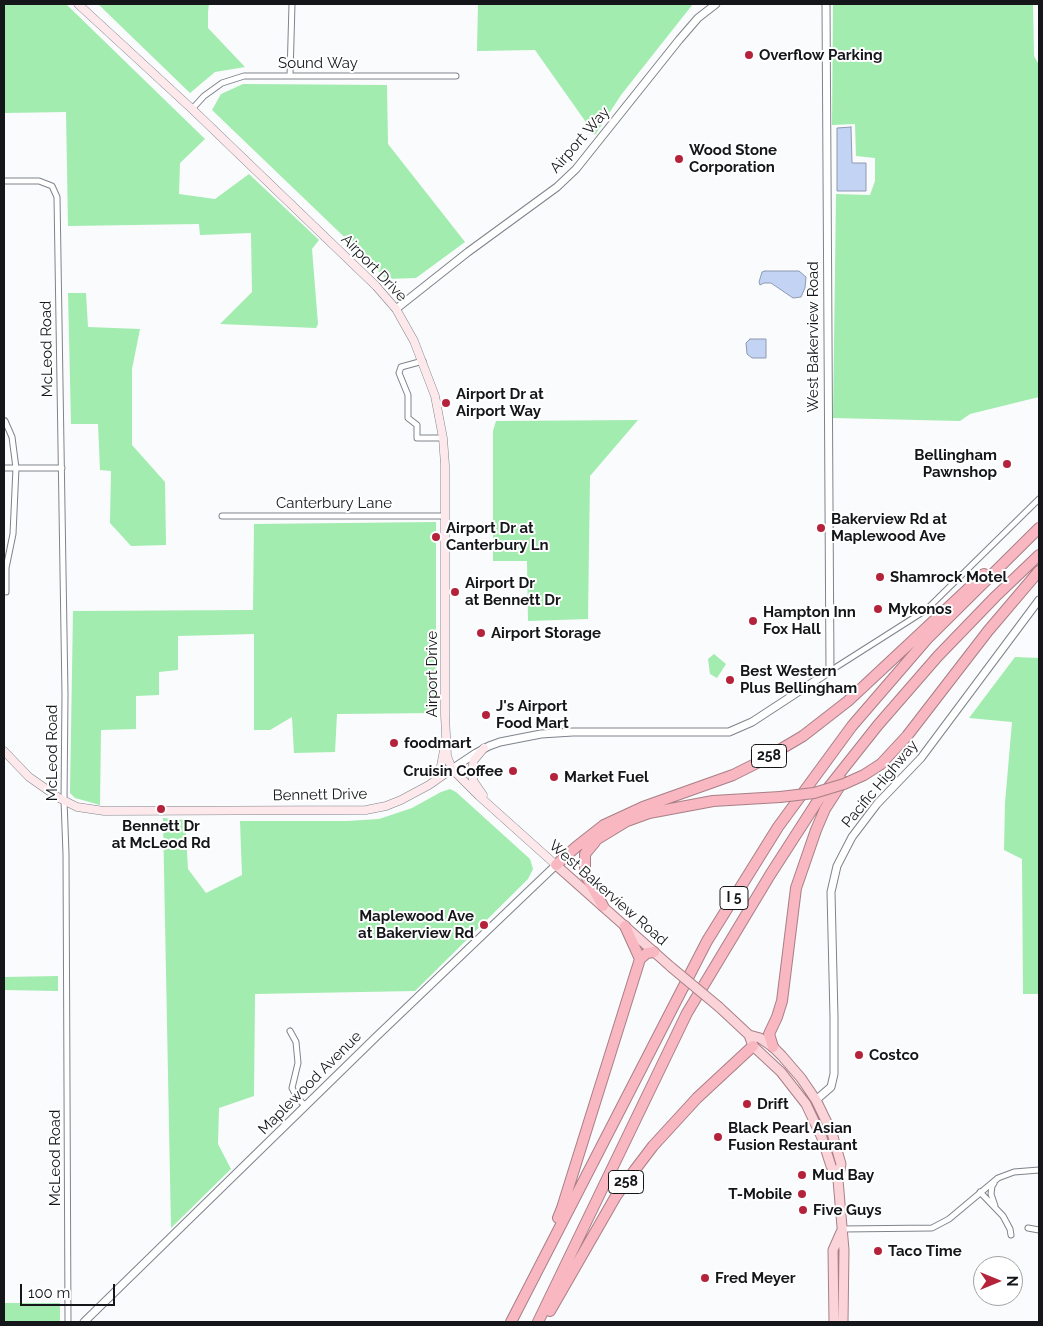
<!DOCTYPE html>
<style>
body{margin:0}
#map{position:relative;width:1043px;height:1326px;overflow:hidden;background:#fafbfd;font-family:Raleway,sans-serif}
canvas{display:block}
.frame{position:absolute;inset:0;border:5px solid #141619;pointer-events:none}
.north{position:absolute;left:973px;top:1256px;width:50px;height:50px;box-sizing:border-box;background:#fff;border:1px solid #a1a2a3;border-radius:50%;rotate:90deg;font-size:14px;font-weight:700;line-height:20px;text-align:center;color:#141619}
.north::after{content:'';display:block;margin:auto;width:18px;height:22px;background:#b4223b;clip-path:polygon(50% 0,100% 100%,50% 72%,0 100%)}
.scale{position:absolute;left:20px;top:1284px;width:95px;height:22px;box-sizing:border-box;border:2px solid #141619;border-top:0;padding-left:6px;font-size:15px;line-height:18px;white-space:nowrap;color:#141619;-webkit-text-stroke:4px #fff;paint-order:stroke}
</style>
<div id="map">
<canvas width="1043" height="1326"></canvas>
<div class="frame"></div>
<div class="north">N</div>
<div class="scale">100 m</div>
</div>
<script>
const g = document.querySelector('canvas').getContext('2d');
g.lineJoin = 'round';
function paint(path, color) { g.fillStyle = color; g.fill(path, 'evenodd'); }
const shape = rows => new Path2D(rows.map(r => 'M' + r).join(''));
function strokePath(path, color, width, dash) { g.strokeStyle = color; g.lineWidth = width; g.lineCap = dash ? 'butt' : 'round'; g.setLineDash(dash || []); g.stroke(path); }
function write(font, color, halo, rows, align = 'center') {
  g.font = font + ' Raleway,sans-serif'; g.lineWidth = 4; g.setLineDash([]); g.textBaseline = 'middle'; g.strokeStyle = halo; g.fillStyle = color; for (const [text, x, y, turn = 0] of rows) {
    g.save(); g.translate(x, y); g.rotate((+turn || 0) * Math.PI / 180); g.textAlign = isNaN(turn) ? turn : align; if (halo) g.strokeText(text, 0, 0); g.fillText(text, 0, 0); g.restore();
  }
}
paint(shape([
 [4,4,66,4,205,139,180,163,179,194,215,199,249,174,319,240,312,249,318,324,316,328,220,324,252,292,251,233,200,235,199,224,68,226,66,112,4,113],
 [98,4,209,4,208,12,208,28,245,67,215,72,190,93],
 [478,4,693,4,621,95,595,135,535,50,477,51],
 [833,4,1033,4,1034,56,1039,65,1039,397,970,414,960,421,833,418,836,194,870,195,875,181,875,158,856,156,855,124,832,125],
 [243,84,387,85,388,144,465,242,416,278,386,279,362,254,212,110,221,94],
 [68,293,86,293,88,327,140,329,132,369,132,445,165,482,166,545,131,546,110,523,111,471,100,470,98,424,71,424],
 [638,420,590,476,588,619,528,621,527,561,493,561,493,431,496,421],
 [436,522,436,713,337,714,335,752,294,753,292,717,270,730,254,730,254,634,178,636,178,670,159,672,159,695,136,696,136,729,101,730,100,805,75,798,70,793,73,611,253,610,254,524],
 [714,654,726,664,717,678,710,674,708,659],
 [1015,657,1039,658,1039,994,1023,994,1022,859,1004,850,1005,803,1012,722,969,718],
 [450,789,456,792,530,859,533,869,528,879,415,991,255,994,254,1096,219,1108,218,1144,231,1169,171,1228,163,818,185,820,188,869,206,893,242,875,240,821,347,821,379,819,412,808,441,792],
 [58,976,58,991,4,990,4,977],
 [4,1303,60,1303,60,1322,4,1322]
]), '#a1ecae');
const water = shape([
 [851,127,852,163,866,163,866,191,837,191,837,128,851,127],
 [765,271,799,271,806,277,805,288,801,297,793,298,771,283,764,283,760,285,759,282,762,272,765,271],
 [750,339,766,339,766,358,752,358,747,354,746,343,750,339]
]);
paint(water, '#c3d3f4');
strokePath(water, '#8e9ab2', 1);
const minor = shape([
 [290,75,292,4],
 [192,109,204,96,222,83,244,76,456,76],
 [4,181,39,181,52,186,57,197,65,695,64,800,66,854,68,1322],
 [423,361,401,367,399,373,408,395,408,418,417,425,417,438,443,438],
 [5,421,12,437,16,468,13,534,6,568,6,592],
 [4,468,62,468],
 [222,516,445,516],
 [830,671,926,610,1039,499],
 [290,1031,296,1042,298,1063,292,1088,298,1099,306,1106],
 [994,1183,992,1186,991,1194,995,1206],
 [980,1192,1003,1216,1010,1229,1011,1235],
 [1028,1228,1039,1230],
 [842,1229,932,1228,949,1219,998,1178,1014,1172,1039,1170]
]);
const tertiary = shape([
 [396,309,468,252,557,187,576,169,679,40,698,18,716,4],
 [452,769,476,753,489,746,500,742,541,734,573,732,729,732,752,722,830,671,826,4],
 [816,1100,831,1087,834,1074,834,1017,831,892,837,866,852,837,877,804,921,758,1039,600],
 [84,1322,377,1036,556,865]
]);
const secondary = shape([
 [78,4,192,109,376,286,396,309,414,341,435,396,443,438,445,465,445,715,447,756,452,769,479,796,556,865],
 [4,751,29,777,59,798,77,807,104,811,366,810,386,806,401,800,429,785,452,769],
 [435,780,440,771,444,750],
 [483,795,474,782,471,773,474,760,484,748]
]);
const primary = shape([
 [556,865,671,967],
 [719,1007,749,1035,753,1046,781,1072,806,1104,822,1138,831,1166,838,1180],
 [749,1035,760,1038,773,1047,782,1056,801,1078,816,1100,832,1133,841,1164,838,1180,844,1250,843,1322],
 [834,1322,833,1250,841,1232]
]);
const motorway = shape([
 [881,764,907,736,988,631,1039,571],
 [595,842,585,854,585,874,603,906],
 [586,846,627,821,649,813,713,801,780,797],
 [556,865,576,847,604,825,643,807,733,775,759,762,803,736,848,701,984,574],
 [625,926,640,959],
 [773,1047,769,1034,777,1017,782,1001,796,888,816,830,825,809,843,781],
 [558,1218,562,1208,640,959,647,953,654,952],
 [550,1311,616,1196,634,1171,653,1146,697,1098,753,1046],
 [511,1322,707,941,778,827,852,726,927,639,1039,528],
 [538,1322,687,1013,770,875,817,802,878,725,938,656,995,597,1039,555]
]);
strokePath(minor, '#7f838b', 7);
strokePath(tertiary, '#7f838b', 9);
strokePath(secondary, '#7f838b', 9);
strokePath(primary, '#a87f86', 11);
strokePath(motorway, '#a87f86', 12);
strokePath(minor, '#fff', 5);
strokePath(tertiary, '#fff', 7);
strokePath(secondary, '#fde9ec', 8);
strokePath(primary, '#fbd4da', 9);
strokePath(motorway, '#f8b7c1', 10);
const primaryBridge = shape([
 [671,967,719,1007]
]);
const motorwayBridge = shape([
 [780,797,814,793,844,784,864,775,881,764]
]);
strokePath(primaryBridge, '#a87f86', 11, []);
strokePath(motorwayBridge, '#a87f86', 12, []);
strokePath(primaryBridge, '#fbd4da', 9);
strokePath(motorwayBridge, '#f8b7c1', 10);
for (const [x, y, r, color] of [
 [749,55,5,"#b4223b"],
 [679,159,5,"#b4223b"],
 [446,403,5,"#b4223b"],
 [1007,464,5,"#b4223b"],
 [821,528,5,"#b4223b"],
 [436,537,5,"#b4223b"],
 [880,577,5,"#b4223b"],
 [455,592,5,"#b4223b"],
 [878,609,5,"#b4223b"],
 [753,621,5,"#b4223b"],
 [481,633,5,"#b4223b"],
 [730,680,5,"#b4223b"],
 [486,715,5,"#b4223b"],
 [394,743,5,"#b4223b"],
 [513,771,5,"#b4223b"],
 [554,777,5,"#b4223b"],
 [161,809,5,"#b4223b"],
 [484,925,5,"#b4223b"],
 [859,1055,5,"#b4223b"],
 [747,1104,5,"#b4223b"],
 [718,1137,5,"#b4223b"],
 [802,1175,5,"#b4223b"],
 [802,1194,5,"#b4223b"],
 [803,1210,5,"#b4223b"],
 [878,1251,5,"#b4223b"],
 [705,1278,5,"#b4223b"]
]) { const dot = new Path2D(); dot.arc(x, y, r, 0, 2 * Math.PI); g.fillStyle = color; g.fill(dot); strokePath(dot, '#fff', 2); }
for (const [x, y, w] of [
 [769,756,35],
 [734,898,28],
 [626,1182,35]
]) { const box = new Path2D(); box.roundRect(x - w / 2, y - 11.5, w, 23, 4); g.fillStyle = '#fff'; g.fill(box); strokePath(box, '#141619', 1); }
write('bold 14px', '#141619', null, [
 ["258",769,756],
 ["I 5",734,898],
 ["258",626,1182]
]);
write('bold 15px', '#141619', '#fff', [
 ["Overflow Parking",759,55],
 ["Wood Stone",689,150],
 ["Corporation",689,167],
 ["Airport Dr at",456,394],
 ["Airport Way",456,411],
 ["Bellingham",997,455,"right"],
 ["Pawnshop",997,472,"right"],
 ["Bakerview Rd at",831,519],
 ["Maplewood Ave",831,536],
 ["Airport Dr at",446,528],
 ["Canterbury Ln",446,545],
 ["Shamrock Motel",890,577],
 ["Airport Dr",465,583],
 ["at Bennett Dr",465,600],
 ["Mykonos",888,609],
 ["Hampton Inn",763,612],
 ["Fox Hall",763,629],
 ["Airport Storage",491,633],
 ["Best Western",740,671],
 ["Plus Bellingham",740,688],
 ["J's Airport",496,706],
 ["Food Mart",496,723],
 ["foodmart",404,743],
 ["Cruisin Coffee",503,771,"right"],
 ["Market Fuel",564,777],
 ["Bennett Dr",161,826,"center"],
 ["at McLeod Rd",161,843,"center"],
 ["Maplewood Ave",474,916,"right"],
 ["at Bakerview Rd",474,933,"right"],
 ["Costco",869,1055],
 ["Drift",757,1104],
 ["Black Pearl Asian",728,1128],
 ["Fusion Restaurant",728,1145],
 ["Mud Bay",812,1175],
 ["T-Mobile",792,1194,"right"],
 ["Five Guys",813,1210],
 ["Taco Time",888,1251],
 ["Fred Meyer",715,1278]
], 'left');
write('15px', '#141619', '#fff', [
 ["Sound Way",318,63],
 ["Airport Way",580,140,-49],
 ["Airport Drive",374,268,46],
 ["West Bakerview Road",813,337,-90],
 ["McLeod Road",47,349,-91],
 ["Canterbury Lane",334,503],
 ["Airport Drive",432,674,-90],
 ["McLeod Road",52,753,-90],
 ["Pacific Highway",880,784,-50],
 ["Bennett Drive",320,795,-1],
 ["West Bakerview Road",608,893,41],
 ["Maplewood Avenue",310,1083,-45],
 ["McLeod Road",55,1158,-90]
]);
</script>
